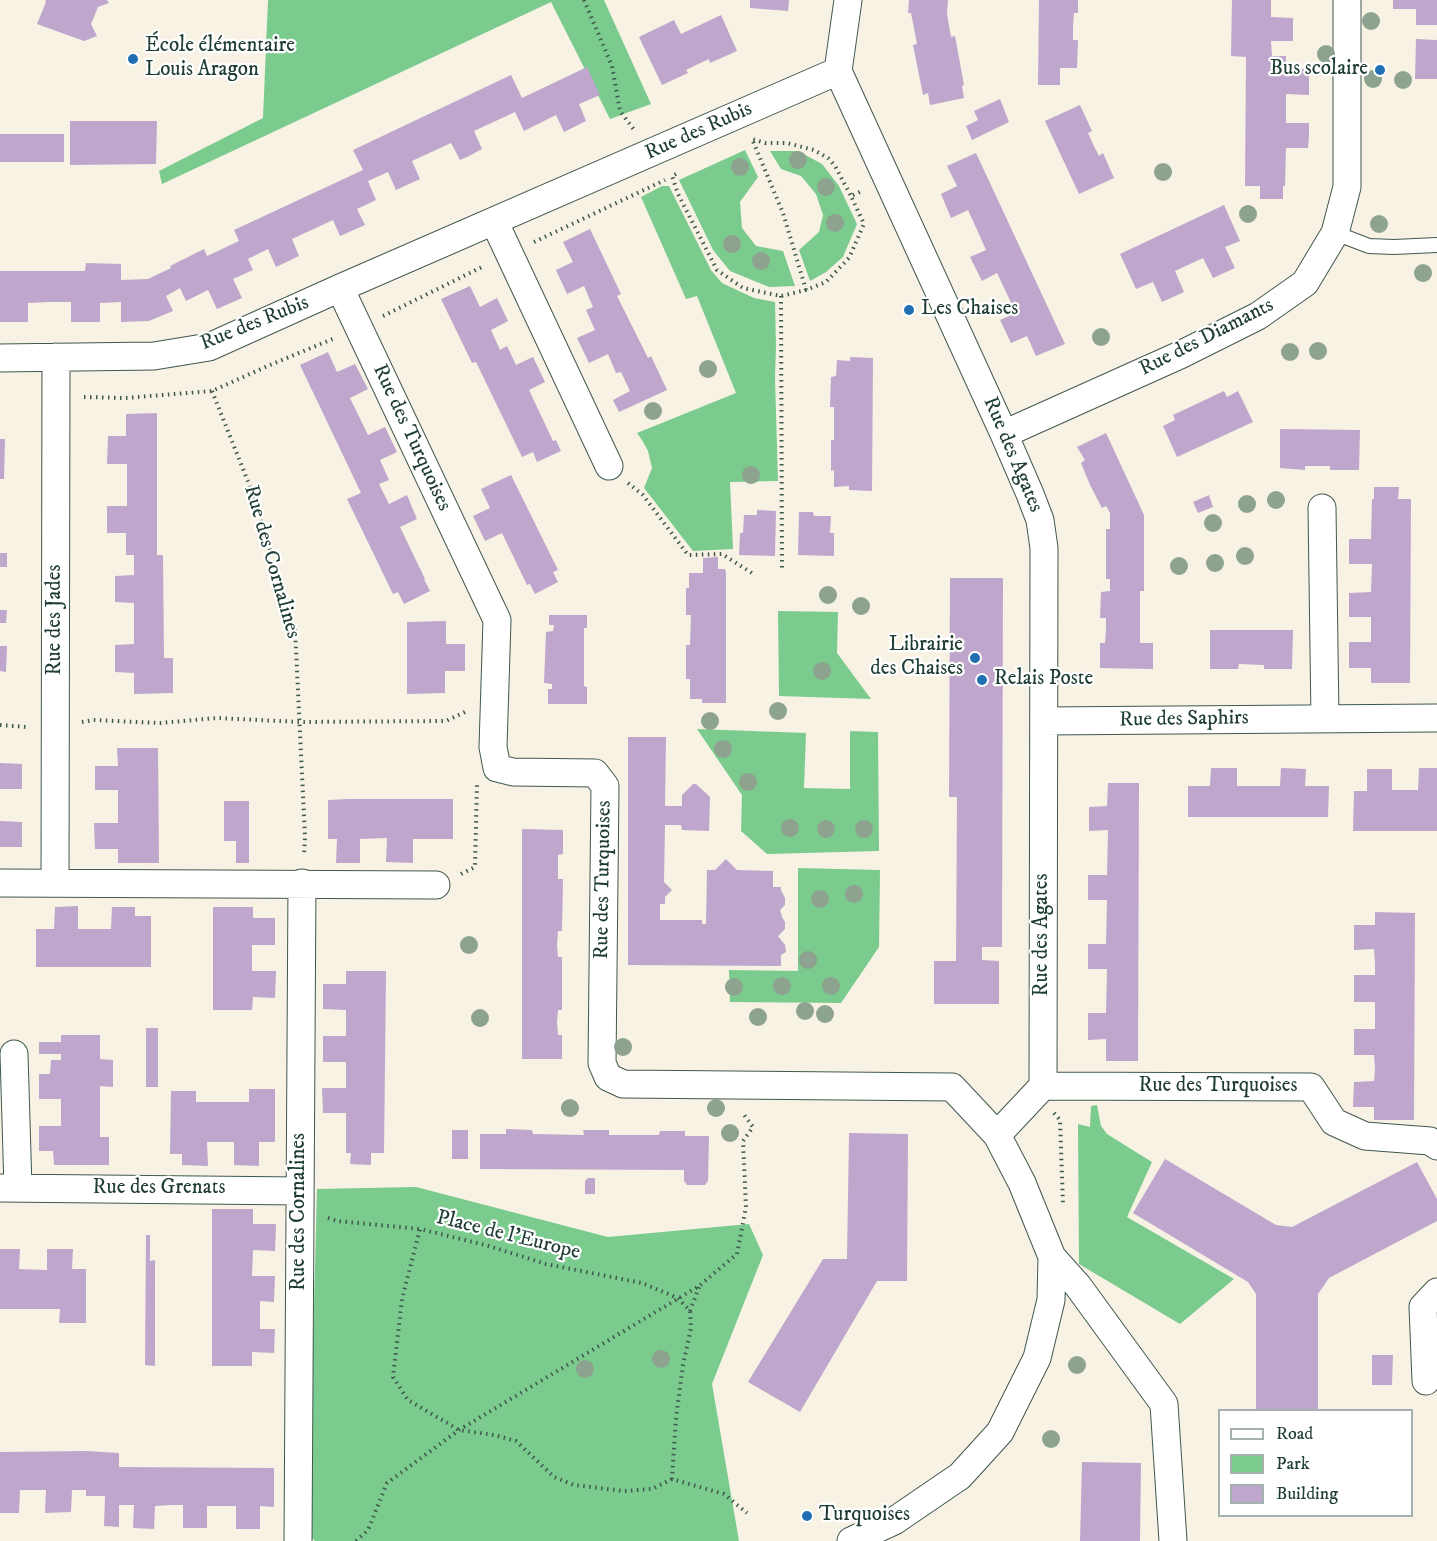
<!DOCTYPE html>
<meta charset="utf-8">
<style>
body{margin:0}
#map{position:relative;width:1437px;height:1541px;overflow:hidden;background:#f7f2e3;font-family:"IM FELL DW Pica",serif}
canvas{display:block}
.legend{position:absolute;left:1218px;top:1409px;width:195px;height:108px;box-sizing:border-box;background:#fff;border:2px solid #a5b1ae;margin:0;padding:8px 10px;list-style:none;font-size:18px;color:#1f3d34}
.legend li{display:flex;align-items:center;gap:12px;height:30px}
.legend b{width:30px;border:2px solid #a5b1ae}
</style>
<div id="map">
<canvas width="1437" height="1541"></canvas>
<ul class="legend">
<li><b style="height:8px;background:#fff"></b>Road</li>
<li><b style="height:16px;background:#7acb8d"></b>Park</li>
<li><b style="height:16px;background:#bfa6cc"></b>Building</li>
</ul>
</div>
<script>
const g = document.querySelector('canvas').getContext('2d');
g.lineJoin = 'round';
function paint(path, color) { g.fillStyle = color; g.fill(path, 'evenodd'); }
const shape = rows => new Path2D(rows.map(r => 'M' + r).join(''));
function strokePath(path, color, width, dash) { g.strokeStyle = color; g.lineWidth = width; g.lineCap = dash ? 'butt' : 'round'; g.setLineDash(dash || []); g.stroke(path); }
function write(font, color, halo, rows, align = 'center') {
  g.font = font + ' "IM FELL DW Pica",serif'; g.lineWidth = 4.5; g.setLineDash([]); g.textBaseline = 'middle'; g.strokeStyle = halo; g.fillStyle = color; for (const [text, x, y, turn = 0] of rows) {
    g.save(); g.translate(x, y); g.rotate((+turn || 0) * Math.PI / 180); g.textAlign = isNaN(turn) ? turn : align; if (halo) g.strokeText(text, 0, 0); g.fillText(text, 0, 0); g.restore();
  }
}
paint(shape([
 [268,0,604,0,651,104,610,119,551,2,162,184,159,171,263,118],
 [745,150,758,177,740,202,742,228,756,246,783,251,795,286,769,287,730,271,713,250,679,180],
 [770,151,798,151,822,164,839,186,857,224,843,257,826,272,810,281,799,250,819,232,823,215,816,194,801,176,781,169],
 [662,186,669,186,711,270,722,283,754,298,775,302,776,346,775,378,778,481,730,482,733,549,693,551,644,488,652,468,648,451,642,440,637,433,736,393,697,296,686,299,641,197],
 [778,611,838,612,837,653,871,699,779,696],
 [697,729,806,733,804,788,850,789,850,731,878,732,879,851,767,854,741,831,742,795],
 [798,868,880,870,879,947,841,1003,730,1002,729,970,798,971],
 [1097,1105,1101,1126,1107,1134,1152,1162,1127,1217,1234,1279,1180,1324,1079,1264,1078,1124,1090,1127,1091,1106],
 [416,1187,608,1237,749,1224,763,1255,712,1384,739,1541,315,1541,308,1534,317,1189]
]), '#7acb8d');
paint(shape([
 [45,0,107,0,109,3,98,7,91,24,97,36,84,41,37,24,46,2],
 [750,0,789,0,788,11,750,8],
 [909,0,948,0,947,14,951,37,955,36,964,85,962,86,964,98,930,105,928,93,923,95,913,45,917,44,911,13,908,13],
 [1039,0,1078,0,1078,13,1074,13,1073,26,1073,40,1078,40,1077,68,1060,68,1060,85,1038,85],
 [1232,0,1271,0,1271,17,1293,18,1293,41,1271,41,1272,56,1286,56,1286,69,1309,69,1309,95,1286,94,1286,123,1309,123,1309,135,1308,148,1286,148,1285,186,1283,186,1283,199,1260,199,1260,186,1245,186,1246,57,1231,56],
 [1393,0,1437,0,1437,25,1416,25,1416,9,1393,9],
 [721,15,737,51,710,63,709,59,696,65,686,70,688,73,662,85,639,37,674,20,681,34],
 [1416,39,1437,40,1437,79,1415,79],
 [587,67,600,95,579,104,586,121,564,132,556,115,524,131,515,112,474,131,482,149,469,156,460,160,451,143,412,161,420,179,396,190,388,172,368,181,376,200,357,209,365,225,340,236,333,220,292,239,299,256,276,267,268,249,248,259,253,270,233,279,242,298,217,309,208,290,186,301,180,288,166,296,173,311,149,321,121,322,121,302,100,303,100,322,71,322,71,302,49,302,28,303,28,322,0,322,0,271,85,271,86,263,121,264,121,280,148,279,171,268,170,266,204,249,207,256,239,241,234,230,363,170,353,150,511,75,522,98],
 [1000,99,1009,122,972,140,966,126,978,120,974,111],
 [1080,105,1092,131,1088,133,1093,144,1099,156,1103,153,1114,178,1079,194,1045,121],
 [70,121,157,121,156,164,70,165],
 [0,134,64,134,64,162,0,162],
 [976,153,1065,344,1036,356,1027,336,1011,343,1000,320,1016,313,997,273,982,281,970,257,986,250,978,232,968,210,951,218,941,194,957,186,947,166],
 [1224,205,1240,241,1225,247,1235,268,1213,278,1203,258,1175,271,1184,292,1162,302,1153,282,1136,289,1120,254],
 [590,229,621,294,617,296,648,358,651,356,667,390,619,412,613,400,630,391,621,372,616,373,608,354,589,363,577,338,595,330,586,310,593,307,584,286,567,294,556,270,573,262,563,242],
 [470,286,480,307,497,298,508,321,491,330,500,350,507,346,516,365,533,357,545,382,529,390,553,441,556,440,561,451,537,462,533,452,522,457,476,362,472,363,441,299],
 [328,352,337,372,355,364,368,389,350,398,368,435,385,427,396,450,397,452,380,460,389,480,379,484,389,504,407,495,417,519,400,527,425,579,424,579,430,591,404,604,398,592,393,594,347,499,361,493,300,365],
 [850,357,873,358,872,491,849,490,849,486,834,487,834,470,831,471,831,440,834,440,834,407,830,407,831,377,836,376,837,360,850,361],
 [1224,391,1227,397,1238,391,1253,422,1177,457,1163,426,1175,420,1173,415],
 [157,413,157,555,163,555,164,658,173,658,173,693,134,694,134,673,115,672,115,645,134,644,134,603,115,602,115,576,134,575,134,555,126,555,126,533,107,533,107,506,127,506,127,464,107,464,108,436,126,436,126,414],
 [1280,429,1360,430,1359,470,1330,470,1330,466,1305,466,1305,470,1280,468],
 [1106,433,1144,515,1144,591,1140,591,1140,643,1153,643,1153,669,1100,668,1100,643,1105,643,1106,629,1106,618,1100,618,1101,592,1110,591,1110,579,1106,579,1106,529,1110,529,1110,513,1106,506,1102,508,1090,485,1081,463,1085,460,1077,447],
 [0,439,5,439,4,479,0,479],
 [511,475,558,570,553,572,558,582,535,594,530,584,527,585,502,533,485,541,473,516,490,508,481,489],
 [1374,487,1399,487,1398,499,1411,499,1410,683,1371,683,1371,668,1349,668,1349,642,1371,642,1371,617,1349,617,1349,593,1371,592,1372,564,1349,564,1349,539,1371,539,1372,499,1374,499],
 [1209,495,1213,507,1198,513,1193,502],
 [757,510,776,511,775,556,739,555,740,533,743,533,744,515,757,515],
 [799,512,813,512,814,516,831,516,830,533,834,533,834,556,798,555],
 [0,553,7,553,7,567,0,567],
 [718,557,718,569,725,569,726,573,726,703,702,703,702,699,690,699,690,679,686,679,686,645,690,645,691,615,686,615,686,588,689,588,689,573,703,573,703,558],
 [950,578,1003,578,1002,947,982,947,982,960,999,961,999,1004,934,1004,934,961,956,961,957,797,949,797],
 [0,610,7,610,6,623,0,623],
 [549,615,587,615,587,628,584,628,584,686,587,687,587,704,548,704,548,689,552,689,552,684,544,683,546,632,553,631,554,625,549,625],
 [446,621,446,644,465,644,465,671,445,671,445,693,407,694,407,622],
 [1210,630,1293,630,1292,669,1264,669,1264,665,1239,664,1238,669,1210,669],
 [0,646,7,646,6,672,0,671],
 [628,737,666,737,665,806,682,806,682,795,693,784,696,784,710,797,709,831,682,830,681,825,665,825,664,882,672,890,665,897,665,904,660,904,660,920,702,920,702,924,706,924,707,870,715,870,726,859,737,870,773,871,773,887,781,887,781,890,785,898,785,905,780,910,782,917,785,922,785,929,778,936,785,945,786,952,781,955,781,966,628,965],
 [117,748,158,748,159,863,118,863,118,849,95,849,94,823,118,823,118,790,95,790,95,766,118,766],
 [0,763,22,764,22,789,0,789],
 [1211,768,1237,768,1237,786,1280,786,1281,768,1306,769,1305,786,1329,786,1328,817,1188,817,1188,786,1210,786],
 [1419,768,1437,768,1437,831,1353,831,1354,791,1367,791,1367,769,1392,769,1392,790,1418,790],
 [1108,783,1139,783,1138,1061,1106,1061,1106,1039,1088,1040,1088,1013,1106,1013,1107,969,1088,969,1088,944,1106,944,1107,900,1088,900,1088,875,1107,875,1108,830,1089,831,1089,807,1107,806],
 [348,799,453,799,453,839,413,839,413,863,386,862,387,838,360,839,360,863,336,863,337,839,328,839,328,800],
 [224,801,249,801,249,863,236,863,236,841,224,841],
 [0,821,22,822,22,847,0,847],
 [522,829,563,830,563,854,558,855,558,879,563,879,562,931,558,931,557,945,558,957,562,957,562,1010,558,1010,557,1022,558,1035,562,1035,562,1059,522,1059],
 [78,906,78,929,111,929,112,907,135,907,135,916,151,916,151,967,36,967,36,929,54,929,55,907],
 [213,907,253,907,253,918,275,918,275,945,252,945,252,971,276,971,275,998,253,997,252,1010,213,1010],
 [1375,912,1415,913,1414,1120,1374,1120,1374,1107,1353,1107,1354,1082,1374,1081,1375,1069,1374,1055,1354,1055,1354,1029,1375,1029,1375,1002,1354,1002,1354,975,1375,975,1375,964,1374,949,1354,950,1354,925,1375,925],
 [346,971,386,971,384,1153,371,1153,371,1165,350,1164,351,1153,346,1153,346,1113,323,1113,322,1088,346,1088,346,1062,323,1062,323,1036,346,1036,346,1010,323,1009,323,984,346,984],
 [146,1028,158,1028,158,1087,146,1087],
 [61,1035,100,1035,100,1059,113,1060,113,1087,100,1086,100,1137,109,1137,109,1165,54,1165,53,1151,39,1151,39,1126,61,1126,61,1099,39,1099,39,1074,50,1074,51,1060,61,1060,61,1054,39,1054,39,1042,61,1042],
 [249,1089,275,1089,275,1142,259,1142,259,1166,234,1165,234,1142,207,1142,208,1166,182,1165,182,1154,170,1154,171,1091,196,1091,196,1102,249,1102],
 [506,1129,532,1130,533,1134,584,1135,583,1130,609,1130,609,1135,659,1135,660,1131,685,1131,685,1136,709,1136,708,1181,705,1185,687,1185,684,1181,684,1170,480,1169,480,1134,506,1134],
 [452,1130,468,1130,468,1159,452,1159],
 [849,1133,908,1134,907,1281,877,1281,800,1412,748,1382,823,1259,847,1259],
 [1165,1159,1276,1225,1292,1227,1417,1162,1437,1199,1437,1221,1329,1278,1318,1294,1318,1410,1256,1410,1256,1294,1248,1282,1133,1213],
 [588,1178,595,1178,595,1194,585,1194,585,1181],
 [212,1209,253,1209,253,1224,276,1224,275,1251,253,1250,252,1276,275,1276,274,1302,260,1301,260,1329,275,1329,274,1353,252,1352,252,1366,212,1366],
 [146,1235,150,1235,150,1261,155,1260,155,1366,145,1365],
 [0,1249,20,1249,19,1269,47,1270,47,1249,73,1249,72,1269,86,1269,86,1323,59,1323,60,1309,0,1309],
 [1372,1355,1393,1355,1392,1385,1372,1385],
 [86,1451,119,1453,119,1467,274,1468,274,1507,260,1506,260,1529,236,1529,236,1506,207,1506,207,1528,183,1528,183,1505,171,1505,155,1506,154,1529,133,1528,134,1505,119,1505,119,1527,104,1526,105,1496,86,1496,86,1490,72,1490,71,1512,45,1513,46,1490,20,1490,19,1513,0,1513,0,1452],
 [1082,1462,1141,1463,1140,1541,1080,1541]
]), '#bfa6cc');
const lane = shape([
 [1335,233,1369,246,1394,247,1437,245]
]);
const street = shape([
 [848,0,838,71,1004,434,1030,494,1040,520,1044,548,1043,1086],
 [494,221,609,466],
 [340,288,497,620,493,747,497,768,513,772,595,773,605,786,602,1063,608,1077,623,1084,952,1087,997,1135,1022,1183,1052,1257,1051,1300,1037,1358,1000,1432,960,1476,894,1521,851,1541],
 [0,358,154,356,209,347,340,288,838,71],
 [1004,434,1180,355,1258,316,1305,283,1335,233,1347,187,1347,0],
 [1322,508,1325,719],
 [1044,721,1437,718],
 [0,883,436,885],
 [55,883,56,357],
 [14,1054,18,1188],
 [997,1135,1043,1086,1311,1087,1334,1122,1365,1136,1430,1141,1437,1146],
 [0,1188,300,1191],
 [1052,1257,1078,1286,1164,1404,1173,1541],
 [1426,1381,1423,1307,1437,1292],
 [298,1541,302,883]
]);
strokePath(lane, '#3f584e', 16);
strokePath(street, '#3f584e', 29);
strokePath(shape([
 [584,0,612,66,620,111,635,131],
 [676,174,672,176,678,194,717,270,743,288,781,296,806,290,826,282,849,258,864,224,851,196,862,191],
 [534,242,665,180],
 [806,290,783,213,752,139,765,143,787,143,814,150,828,158,835,166,851,196],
 [781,296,782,572],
 [383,316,484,266],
 [212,391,249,484,295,629,305,837,304,856],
 [84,397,125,398,212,391,270,365,335,338],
 [628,483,643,495,688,555,722,554,752,573],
 [82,722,93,720,160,723,217,718,300,722,446,721,467,711],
 [0,725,27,727],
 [461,874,475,867,477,785],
 [1054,1113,1060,1120,1063,1205],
 [328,1218,337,1221,420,1229],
 [690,1311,699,1287],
 [672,1479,652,1489,624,1491,574,1485,554,1477,516,1441,494,1435,459,1430,408,1400,393,1377,402,1299,420,1229,489,1246,546,1264,642,1283,678,1298,690,1311,691,1328,683,1365,676,1418,672,1479,724,1494,747,1513],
 [356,1541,368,1530,387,1483,459,1430,699,1286,737,1254,746,1207,743,1141,753,1127,742,1112]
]), '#3f584e', 4, [1.5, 4.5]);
strokePath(lane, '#fff', 14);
strokePath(street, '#fff', 27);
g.fillStyle = '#8da28f';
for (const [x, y] of [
 [1371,21],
 [1326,54],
 [1373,79],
 [1403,80],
 [798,160],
 [740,167],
 [1163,172],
 [826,187],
 [1248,214],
 [835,223],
 [1379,224],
 [732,244],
 [761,261],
 [1423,273],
 [1101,337],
 [1318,351],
 [1290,352],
 [708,369],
 [653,411],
 [751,475],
 [1276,500],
 [1247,504],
 [1213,523],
 [1245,556],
 [1215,563],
 [1179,566],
 [828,595],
 [861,606],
 [822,671],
 [778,711],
 [710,721],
 [723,749],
 [748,782],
 [790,828],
 [826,829],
 [864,829],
 [854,894],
 [820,899],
 [469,945],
 [808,960],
 [782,986],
 [831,986],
 [734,987],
 [805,1011],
 [825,1014],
 [758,1017],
 [480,1018],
 [623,1047],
 [570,1108],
 [716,1108],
 [730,1133],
 [661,1359],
 [1077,1365],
 [585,1369],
 [1051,1439]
]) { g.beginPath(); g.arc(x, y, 9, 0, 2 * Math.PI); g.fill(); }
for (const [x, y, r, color] of [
 [133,59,6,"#1f6fb2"],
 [1380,70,6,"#1f6fb2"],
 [909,310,6,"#1f6fb2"],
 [975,658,6,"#1f6fb2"],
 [982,680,6,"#1f6fb2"],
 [807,1516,6,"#1f6fb2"]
]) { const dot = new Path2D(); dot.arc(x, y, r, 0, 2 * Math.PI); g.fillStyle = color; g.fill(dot); strokePath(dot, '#fff', 2); }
write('21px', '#1f3d34', '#fff', [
 ["École élémentaire",145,47],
 ["Louis Aragon",145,71],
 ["Bus scolaire",1368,70,"right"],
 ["Les Chaises",921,310],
 ["Librairie",963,646,"right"],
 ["des Chaises",963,670,"right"],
 ["Relais Poste",994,680],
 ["Turquoises",819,1516]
], 'left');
write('21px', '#1f3d34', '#fff', [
 ["Rue des Rubis",699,132,-24],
 ["Rue des Rubis",255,324,-22],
 ["Rue des Diamants",1207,338,-27],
 ["Rue des Turquoises",411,438,65],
 ["Rue des Agates",1012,455,67],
 ["Rue des Cornalines",271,562,74],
 ["Rue des Jades",56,620,-90],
 ["Rue des Saphirs",1184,720,-1],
 ["Rue des Turquoises",604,880,-89],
 ["Rue des Agates",1043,935,-90],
 ["Rue des Turquoises",1218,1087],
 ["Rue des Grenats",159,1189],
 ["Rue des Cornalines",300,1212,-90],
 ["Place de l'Europe",508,1236,14]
]);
</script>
